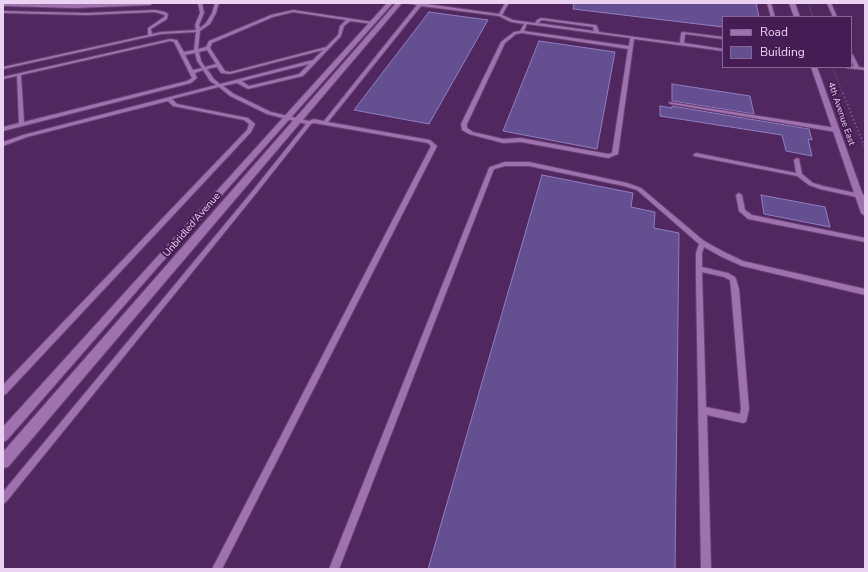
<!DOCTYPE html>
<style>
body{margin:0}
#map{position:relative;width:868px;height:572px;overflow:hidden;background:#51275f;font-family:"Nunito Sans",sans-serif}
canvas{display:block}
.frame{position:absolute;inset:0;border:4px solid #ebd2f3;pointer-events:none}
.legend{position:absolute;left:722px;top:16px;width:130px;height:52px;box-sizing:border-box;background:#461c54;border:1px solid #886594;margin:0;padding:5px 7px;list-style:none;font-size:12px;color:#ebd2f3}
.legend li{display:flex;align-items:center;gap:8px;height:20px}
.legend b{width:20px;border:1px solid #886594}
</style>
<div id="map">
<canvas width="868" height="572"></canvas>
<div class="frame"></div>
<ul class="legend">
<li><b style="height:5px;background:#9f71af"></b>Road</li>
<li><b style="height:11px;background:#644f90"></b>Building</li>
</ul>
</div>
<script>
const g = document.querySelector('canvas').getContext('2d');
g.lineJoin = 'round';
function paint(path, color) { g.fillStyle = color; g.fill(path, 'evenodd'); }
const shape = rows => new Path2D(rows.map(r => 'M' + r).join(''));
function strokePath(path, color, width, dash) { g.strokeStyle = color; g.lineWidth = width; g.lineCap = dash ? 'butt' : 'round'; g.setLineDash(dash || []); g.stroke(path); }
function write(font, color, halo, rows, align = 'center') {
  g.font = font + ' "Nunito Sans",sans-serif'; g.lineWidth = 4; g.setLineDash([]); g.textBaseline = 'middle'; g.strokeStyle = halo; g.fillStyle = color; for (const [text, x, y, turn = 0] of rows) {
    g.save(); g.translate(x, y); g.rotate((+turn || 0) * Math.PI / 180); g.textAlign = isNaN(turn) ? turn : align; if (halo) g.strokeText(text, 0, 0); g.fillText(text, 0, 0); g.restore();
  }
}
const building = shape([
 [574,3,756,3,759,17,723,17,723,27,573,9,574,3],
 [429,12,488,20,429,124,354,110,429,12],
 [539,41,615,52,597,149,503,131,539,41],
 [672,84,750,96,754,114,672,101,672,84],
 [660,106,672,108,672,106,809,129,812,140,808,139,812,156,786,151,782,135,660,116,660,106],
 [542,175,633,193,631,207,655,212,654,228,679,233,675,569,428,569,542,175],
 [761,195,825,207,830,227,764,214,761,195]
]);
paint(building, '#644f90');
strokePath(building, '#927dc2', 1);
const service = shape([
 [198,3,202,3,204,13,199,25,200,28,206,23,212,13,215,3,219,3,216,13,210,24,200,31,198,49,206,47,209,41,271,15,293,10,373,22,374,23,372,24,350,21,344,26,341,36,303,76,248,89,237,83,223,86,234,94,271,112,309,121,314,119,324,121,417,5,407,3,420,3,499,14,505,3,509,3,502,15,513,20,535,23,537,20,541,18,595,25,597,26,599,32,680,43,681,33,683,32,723,37,723,39,685,34,684,43,723,49,723,51,634,39,618,154,608,158,521,142,503,143,469,134,462,130,461,124,501,42,514,32,520,31,524,24,511,22,499,16,421,6,328,122,430,140,437,146,222,569,212,569,431,146,428,143,314,123,311,124,254,196,6,502,3,504,3,492,250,194,306,124,267,114,230,96,219,87,172,99,177,104,248,118,255,124,251,132,6,394,3,395,3,385,247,130,249,124,244,120,173,106,168,101,27,137,3,146,3,142,23,135,216,85,210,81,203,70,195,73,197,78,191,83,3,131,3,127,19,123,17,76,3,79,3,77,170,39,177,40,184,52,194,50,196,32,161,34,3,69,3,67,148,35,148,28,164,17,165,15,155,12,87,15,3,13,3,11,87,13,155,10,165,12,168,14,167,19,151,29,152,34,161,32,196,30,195,25,200,13,198,3],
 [293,12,346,20,340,26,338,35,326,47,230,72,225,71,210,48,212,43,273,17,293,12],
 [542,20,593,27,594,31,538,23,542,20],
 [527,24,630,38,629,46,524,31,527,24],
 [522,33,628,49,612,153,608,154,521,138,503,139,473,132,467,128,467,124,505,43,516,34,522,33],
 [170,41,174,42,192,78,187,81,24,122,21,75,170,41],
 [207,50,216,64,205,67,201,61,199,52,207,50],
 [323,50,313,60,220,84,214,79,207,69,217,67,221,73,230,74,323,50],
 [195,53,197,61,202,68,193,70,185,55,195,53],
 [309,64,299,74,249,86,242,81,309,64],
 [767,3,771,3,775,17,771,17,767,3],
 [827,3,831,3,837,17,833,17,827,3],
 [851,54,853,55,859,67,865,68,865,70,846,68,846,67,854,66,851,60,851,54],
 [669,102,836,128,839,130,836,132,671,104,669,103,669,102],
 [696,153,796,173,794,160,797,158,799,159,802,174,813,183,823,186,865,195,865,199,820,189,809,185,797,176,694,156,693,155,696,153],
 [505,162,529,162,627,183,641,188,704,241,724,252,743,261,865,289,865,295,742,266,720,256,704,247,702,253,702,267,728,273,735,277,736,279,739,289,749,409,746,422,743,423,707,415,711,569,701,569,696,281,696,253,699,244,637,190,624,186,529,166,505,166,494,169,339,569,329,569,489,168,490,167,505,162],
 [702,272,724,277,730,280,731,289,741,409,740,414,706,407,702,272],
 [739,193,742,195,745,210,752,215,865,238,865,242,748,219,739,211,736,195,739,193]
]);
const tertiary = shape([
 [3,3,74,4,153,3,150,5,74,8,5,6,3,5,3,3],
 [387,3,393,3,156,269,7,440,3,442,3,427,387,3],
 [396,3,402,3,8,467,3,468,3,452,396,3],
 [789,3,795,3,800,17,794,17,789,3],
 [811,67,817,67,865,201,865,216,861,213,811,67]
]);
strokePath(service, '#694374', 2);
strokePath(tertiary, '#694374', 2);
strokePath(shape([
 [808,3,813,17],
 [832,67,843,94]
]), '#7f5a8c', 1, [1, 2]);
strokePath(shape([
 [843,93,865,148]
]), '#7f5a8c', 1.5, [1.5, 2.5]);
paint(service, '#9f71af');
paint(tertiary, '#9f71af');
write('9px', '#ebd2f3', '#461c54', [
 ["4th Avenue East",841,114,71]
]);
write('10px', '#ebd2f3', '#461c54', [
 ["Unbridled Avenue",192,225,-49]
]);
</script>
